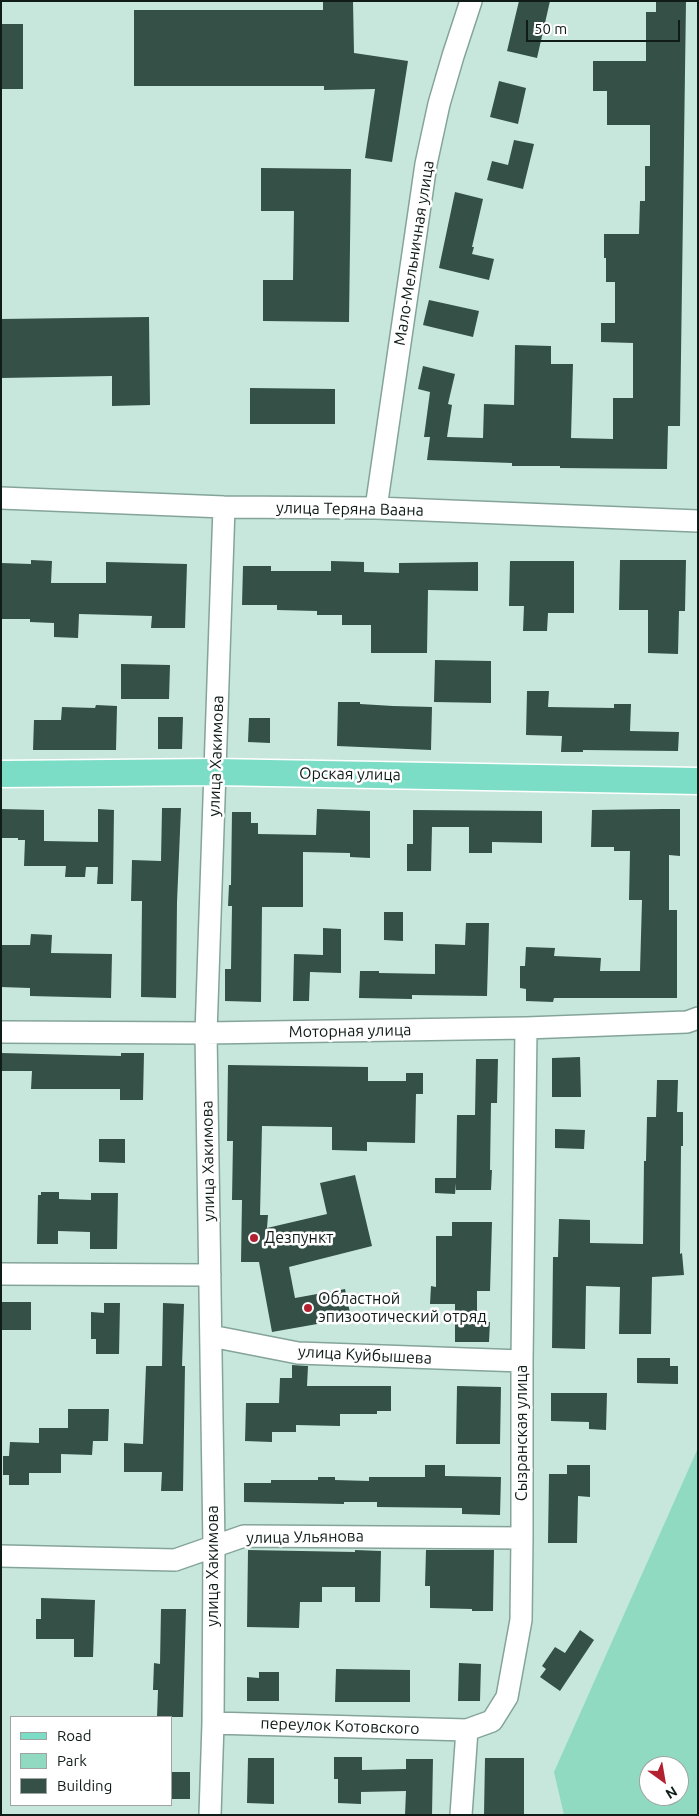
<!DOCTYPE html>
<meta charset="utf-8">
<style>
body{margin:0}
#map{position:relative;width:699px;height:1816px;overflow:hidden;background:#c7e7dc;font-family:Ubuntu,sans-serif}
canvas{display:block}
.frame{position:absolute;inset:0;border:2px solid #101c18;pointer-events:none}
.legend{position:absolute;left:10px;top:1716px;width:162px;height:90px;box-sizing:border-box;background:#fff;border:1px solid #9fa4a3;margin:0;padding:6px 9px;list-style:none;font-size:15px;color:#101c18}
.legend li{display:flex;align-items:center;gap:10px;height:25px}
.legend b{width:25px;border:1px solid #9fa4a3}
.north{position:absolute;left:639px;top:1756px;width:50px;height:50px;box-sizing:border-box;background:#fff;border:1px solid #9fa4a3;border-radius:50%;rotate:148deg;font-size:14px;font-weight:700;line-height:20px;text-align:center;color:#101c18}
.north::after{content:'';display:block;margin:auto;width:18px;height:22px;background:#b32131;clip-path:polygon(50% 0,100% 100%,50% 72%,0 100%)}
.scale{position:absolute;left:526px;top:20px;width:154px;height:22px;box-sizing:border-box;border:2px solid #101c18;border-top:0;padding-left:6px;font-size:15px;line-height:18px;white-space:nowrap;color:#101c18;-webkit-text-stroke:4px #fff;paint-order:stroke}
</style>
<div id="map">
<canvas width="699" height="1816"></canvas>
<div class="frame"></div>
<ul class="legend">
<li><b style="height:6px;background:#7cddc6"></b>Road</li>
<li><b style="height:14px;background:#90dac2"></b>Park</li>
<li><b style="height:14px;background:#345047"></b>Building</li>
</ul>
<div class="north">N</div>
<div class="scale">50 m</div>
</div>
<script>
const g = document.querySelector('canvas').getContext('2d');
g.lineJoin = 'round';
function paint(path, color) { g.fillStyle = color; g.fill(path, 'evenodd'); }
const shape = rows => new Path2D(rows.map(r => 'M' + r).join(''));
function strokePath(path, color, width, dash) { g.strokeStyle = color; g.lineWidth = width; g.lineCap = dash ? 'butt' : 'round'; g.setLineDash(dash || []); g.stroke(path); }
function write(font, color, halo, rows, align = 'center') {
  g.font = font + ' Ubuntu,sans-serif'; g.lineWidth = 5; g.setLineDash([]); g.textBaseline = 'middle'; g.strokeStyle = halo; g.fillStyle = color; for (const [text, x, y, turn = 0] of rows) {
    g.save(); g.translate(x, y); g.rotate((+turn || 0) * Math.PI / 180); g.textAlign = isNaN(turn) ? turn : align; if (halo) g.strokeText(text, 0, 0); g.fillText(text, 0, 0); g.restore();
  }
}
paint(shape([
 [698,1448,698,1815,564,1815,554,1772],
 [649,1766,679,1766,679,1796,649,1796]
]), '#90dac2');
paint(shape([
 [323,1,353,1,354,53,408,61,392,162,365,158,375,89,324,90,324,86,134,86,134,10,323,10],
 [519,1,550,1,537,58,507,51],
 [656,1,686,1,680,426,668,426,667,469,560,468,560,466,512,466,512,463,427,460,430,437,424,437,430,392,418,389,423,366,455,374,448,404,452,405,447,437,483,438,484,404,514,405,515,345,551,346,551,364,573,364,571,438,613,439,613,398,633,398,633,343,601,342,601,323,615,323,615,282,606,282,606,258,604,258,604,234,639,234,640,201,645,201,645,166,650,166,650,125,607,125,607,91,593,91,593,61,646,61,646,12,656,12],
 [1,24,23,24,23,89,1,89],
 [499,81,526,88,518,124,490,117],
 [514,140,534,144,523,189,487,180,492,161,508,165],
 [261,168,351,169,349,322,263,321,263,280,293,280,294,211,261,211],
 [455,192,483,199,472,247,474,247,472,254,494,259,489,280,439,268],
 [429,300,479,311,473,337,423,325],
 [149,317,150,405,112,406,112,376,1,378,1,319],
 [250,388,335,389,335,424,250,424],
 [31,560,52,561,51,583,106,583,106,562,187,564,185,628,151,628,152,616,79,614,78,638,54,637,54,623,30,622,30,619,1,619,1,563,31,564],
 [620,560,686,560,685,611,679,611,678,654,648,653,648,610,619,610],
 [331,561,364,562,364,572,399,573,399,563,478,562,478,591,428,590,427,653,371,653,371,625,342,625,342,615,317,615,317,611,277,610,277,605,242,605,243,566,271,566,271,571,331,571],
 [510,561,574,561,574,613,548,613,547,631,523,631,524,606,509,606],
 [435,660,491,661,491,703,434,702],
 [121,664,170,665,169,699,121,699],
 [527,691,549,691,548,707,614,708,614,704,631,704,630,731,679,732,678,751,583,750,583,752,561,752,562,736,526,735],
 [338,702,360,702,360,704,393,706,432,707,431,750,337,746],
 [96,705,117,706,116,750,33,750,34,720,61,720,62,707,95,708],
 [158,717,183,717,182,749,158,749],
 [249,718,270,718,270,743,248,742],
 [162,808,181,808,177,902,176,998,141,997,142,901,131,901,132,860,161,861],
 [1,809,44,810,44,841,98,842,98,809,114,810,113,884,97,884,98,867,86,867,85,877,65,877,66,866,24,866,25,840,18,840,18,838,1,838],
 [317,809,370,811,370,858,350,857,350,853,303,852,303,907,262,907,261,1002,225,1001,225,969,231,969,232,906,228,906,229,885,231,885,232,812,251,812,251,823,258,823,258,834,316,835],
 [664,809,680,809,680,856,669,855,669,910,677,910,677,998,554,998,553,1002,526,1001,526,989,520,988,520,966,525,966,526,947,555,948,554,956,601,958,600,971,640,971,642,900,629,900,630,851,614,851,614,847,591,847,592,810],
 [413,810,542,811,542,843,492,842,492,853,469,853,469,827,432,827,431,871,407,871,407,844,413,844],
 [384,912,403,912,403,941,384,940],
 [466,923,489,923,487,996,412,995,412,999,359,998,360,971,379,971,379,973,435,974,435,944,465,945],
 [323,928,341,929,341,973,310,972,309,1001,293,1001,294,954,323,955],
 [31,934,52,935,51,953,112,954,111,998,30,996,30,988,1,987,1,945,30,945],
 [1,1053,121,1056,121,1053,144,1053,143,1100,120,1100,120,1089,31,1089,32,1071,1,1071],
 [580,1057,581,1097,552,1097,552,1058],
 [476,1059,498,1059,497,1103,491,1103,490,1170,492,1170,491,1190,456,1190,456,1183,455,1194,435,1193,435,1178,456,1178,457,1115,475,1115],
 [228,1065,368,1067,368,1081,406,1081,406,1073,423,1073,423,1094,416,1094,415,1143,367,1142,367,1151,332,1150,332,1127,262,1126,260,1215,268,1215,267,1228,327,1214,320,1183,355,1175,372,1246,289,1267,295,1298,345,1289,351,1318,272,1332,259,1262,241,1262,242,1200,232,1200,233,1141,227,1141],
 [657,1080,678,1080,677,1112,683,1112,683,1146,681,1146,680,1254,682,1253,684,1275,652,1277,651,1334,619,1334,620,1287,586,1286,585,1349,552,1348,553,1257,558,1257,559,1219,590,1220,590,1243,643,1244,644,1161,646,1161,647,1117,656,1117],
 [555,1129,585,1130,584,1149,555,1148],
 [99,1139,125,1139,125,1163,99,1162],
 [41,1192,59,1192,59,1199,91,1200,91,1193,118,1193,117,1249,90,1249,90,1232,58,1231,58,1244,37,1244,38,1195,41,1195],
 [452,1222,492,1222,490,1291,477,1291,477,1322,490,1322,489,1342,455,1342,455,1304,430,1304,431,1286,436,1287,436,1236,452,1236],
 [1,1302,31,1302,31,1330,1,1330],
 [104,1303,120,1303,119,1354,96,1354,96,1339,91,1339,91,1312,104,1313],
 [163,1303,184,1304,182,1366,185,1366,183,1491,161,1491,162,1472,124,1472,124,1443,143,1444,146,1366,162,1366],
 [637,1358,670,1358,670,1366,678,1366,678,1384,637,1383],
 [292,1365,308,1366,307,1386,391,1386,391,1411,377,1411,377,1414,340,1414,340,1426,296,1425,296,1432,272,1432,272,1442,245,1441,246,1403,279,1403,280,1378,292,1378],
 [457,1386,501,1387,500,1444,456,1444],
 [551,1393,607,1393,606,1430,589,1429,589,1422,551,1421],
 [68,1409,109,1409,108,1441,93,1441,92,1455,61,1454,61,1473,29,1473,29,1485,9,1485,9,1475,3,1475,3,1456,9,1456,10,1442,39,1443,39,1428,68,1428],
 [425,1465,445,1465,445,1476,501,1477,500,1515,462,1514,462,1508,377,1507,377,1502,344,1502,344,1504,244,1502,244,1483,271,1483,271,1480,318,1480,318,1477,335,1477,335,1480,369,1481,369,1477,425,1477],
 [567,1465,590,1465,590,1497,578,1496,577,1543,548,1543,549,1474,567,1474],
 [248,1550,355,1552,355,1550,381,1551,380,1602,355,1602,355,1587,322,1587,322,1602,300,1602,299,1628,247,1627],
 [426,1550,494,1550,493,1611,472,1611,472,1609,430,1608,430,1586,425,1586],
 [41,1598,95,1600,93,1657,74,1657,74,1639,36,1639,36,1619,41,1619],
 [161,1609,186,1609,183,1717,157,1717,158,1690,153,1690,154,1663,160,1664],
 [580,1630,594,1640,560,1691,540,1677,546,1669,542,1666,555,1647,565,1653],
 [459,1663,481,1664,480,1701,458,1701],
 [336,1669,410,1670,410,1702,335,1702],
 [259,1672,279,1672,279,1701,247,1701,247,1677,259,1678],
 [334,1757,362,1757,362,1770,406,1769,406,1759,433,1759,432,1815,405,1815,406,1791,361,1792,361,1804,338,1803,338,1779,334,1779],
 [248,1758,274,1758,274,1804,247,1803],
 [485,1758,524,1758,524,1815,484,1815],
 [171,1772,190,1772,190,1799,171,1799]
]), '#345047');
const minor = shape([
 [1,498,224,507,376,508,698,521],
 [376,508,426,164,439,104,453,56,471,1],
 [1,1032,206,1033,526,1028,687,1022,698,1018],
 [1,1274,210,1275],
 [211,1336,298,1353,522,1361],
 [1,1556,175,1560,244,1536,522,1538],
 [213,1723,467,1730],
 [210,1815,213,1723,214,1547,206,1033,224,507],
 [461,1815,467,1730,492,1721,507,1697,521,1620,522,1538,522,1361,526,1028]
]);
const major = shape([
 [1,774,215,772,698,781]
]);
strokePath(minor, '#85a499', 24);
strokePath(major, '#fff', 29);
strokePath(minor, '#fff', 21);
strokePath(major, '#7cddc6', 26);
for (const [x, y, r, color] of [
 [254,1238,5,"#b32131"],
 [308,1308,5,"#b32131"]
]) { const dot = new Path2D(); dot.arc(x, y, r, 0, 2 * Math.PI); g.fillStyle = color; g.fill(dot); strokePath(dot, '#fff', 2); }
write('16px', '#101c18', '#fff', [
 ["Мало-Мельничная улица",414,253,-81],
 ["улица Теряна Ваана",350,509,1],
 ["улица Хакимова",216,756,-88],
 ["Орская улица",350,774,1],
 ["Моторная улица",350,1031,-1],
 ["улица Хакимова",208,1161,-91],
 ["улица Куйбышева",365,1355,3],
 ["Сызранская улица",522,1433,-90],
 ["улица Ульянова",305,1537,-1],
 ["улица Хакимова",213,1566,-90],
 ["переулок Котовского",340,1726,2]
]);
write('16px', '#101c18', '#fff', [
 ["Дезпункт",264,1238],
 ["Областной",318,1299],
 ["эпизоотический отряд",318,1317]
], 'left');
</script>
